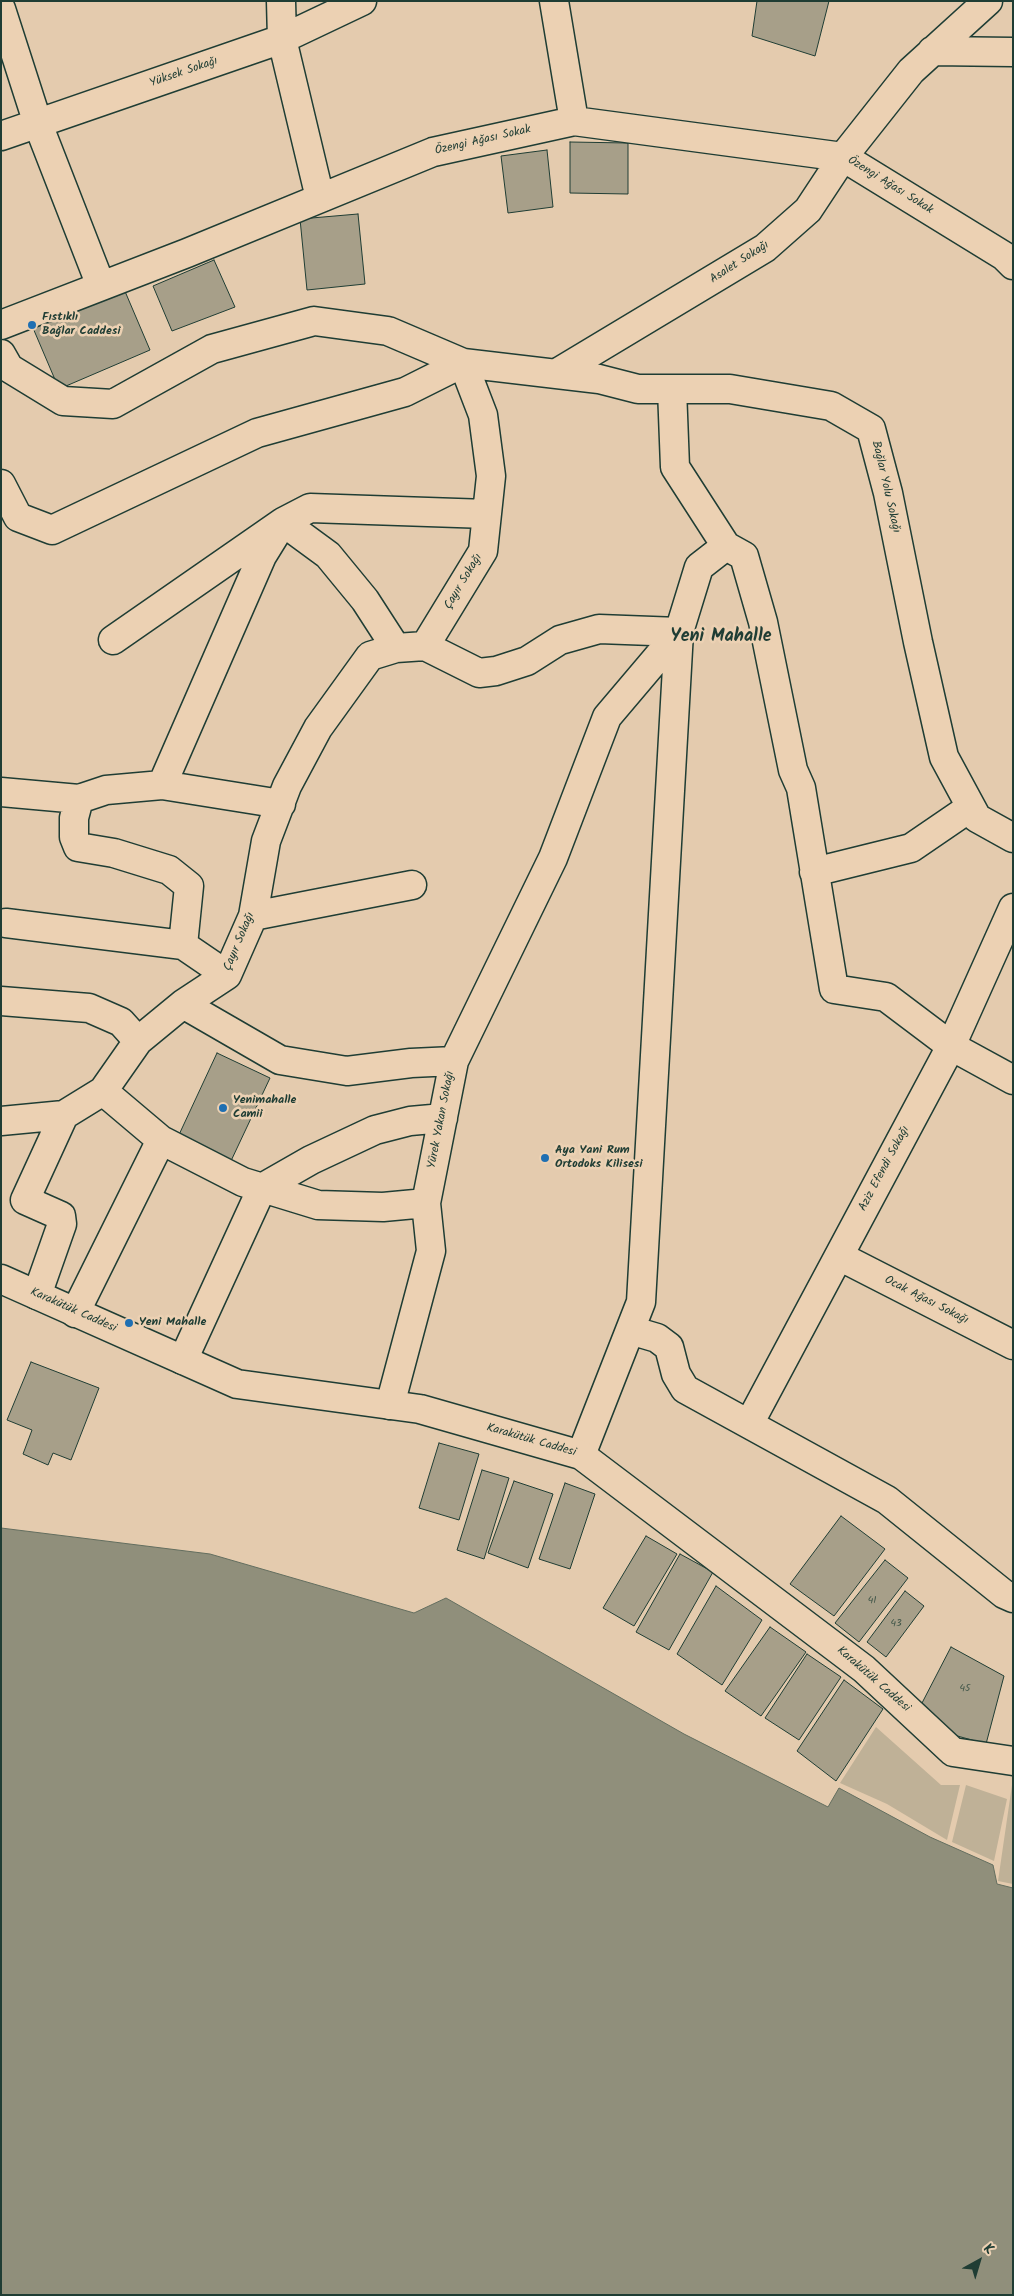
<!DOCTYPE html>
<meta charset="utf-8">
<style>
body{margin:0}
#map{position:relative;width:1014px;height:2296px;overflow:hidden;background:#e4cbae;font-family:Kalam,sans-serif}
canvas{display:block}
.frame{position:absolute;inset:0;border:2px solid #1f3d34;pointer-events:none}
.north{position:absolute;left:954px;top:2236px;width:50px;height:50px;-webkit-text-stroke:4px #ecd1b3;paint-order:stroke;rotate:39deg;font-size:14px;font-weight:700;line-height:20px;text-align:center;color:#1f3d34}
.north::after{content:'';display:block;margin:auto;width:18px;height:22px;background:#1f3d34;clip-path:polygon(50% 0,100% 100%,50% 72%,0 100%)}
</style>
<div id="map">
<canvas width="1014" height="2296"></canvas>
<div class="frame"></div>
<div class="north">K</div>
</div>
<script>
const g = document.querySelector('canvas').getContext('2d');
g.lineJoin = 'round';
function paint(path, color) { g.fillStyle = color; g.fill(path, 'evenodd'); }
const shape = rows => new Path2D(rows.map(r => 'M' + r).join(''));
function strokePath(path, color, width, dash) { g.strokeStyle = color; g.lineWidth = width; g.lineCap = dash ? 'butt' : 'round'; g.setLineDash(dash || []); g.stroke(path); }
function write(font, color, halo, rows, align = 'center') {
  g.font = font + ' Kalam,sans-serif'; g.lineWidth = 5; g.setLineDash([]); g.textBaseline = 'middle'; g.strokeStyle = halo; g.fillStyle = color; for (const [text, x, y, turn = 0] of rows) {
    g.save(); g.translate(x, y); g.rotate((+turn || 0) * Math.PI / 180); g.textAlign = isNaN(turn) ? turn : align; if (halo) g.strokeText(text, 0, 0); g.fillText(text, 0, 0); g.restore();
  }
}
paint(shape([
 [876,1727,941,1785,960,1785,947,1840,887,1804,840,1783],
 [966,1785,1007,1799,994,1861,952,1842],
 [1012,1785,1013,1785,1013,1884,998,1881]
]), '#bfb197');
const water = shape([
 [1,1528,210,1554,414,1613,446,1598,684,1734,828,1807,839,1788,930,1837,993,1865,997,1884,1013,1888,1013,2295,1,2295,1,1528]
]);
paint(water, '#908f7b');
strokePath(water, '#636e5f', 1);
const building = shape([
 [757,1,829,1,815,56,752,36,757,1],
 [570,142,628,143,628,194,570,193,570,142],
 [547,150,553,207,508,213,501,156,547,150],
 [358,214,365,284,307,290,300,219,358,214],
 [214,260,235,307,172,331,153,286,214,260],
 [124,289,150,350,59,389,33,328,124,289],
 [217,1053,270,1078,230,1163,177,1139,217,1053],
 [31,1362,99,1388,71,1460,53,1453,48,1465,23,1454,32,1430,7,1420,31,1362],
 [439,1443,479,1454,459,1520,419,1508,439,1443],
 [482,1470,509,1478,484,1559,457,1550,482,1470],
 [514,1481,553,1494,528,1568,488,1553,514,1481],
 [565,1483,595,1494,570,1569,539,1559,565,1483],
 [841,1516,885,1549,834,1616,790,1584,841,1516],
 [646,1536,677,1554,634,1626,603,1608,646,1536],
 [680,1554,713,1572,669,1650,636,1632,680,1554],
 [885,1560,908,1578,859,1642,835,1623,885,1560],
 [716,1586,762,1620,722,1685,677,1654,716,1586],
 [905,1591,924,1606,886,1657,867,1642,905,1591],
 [770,1627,806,1652,761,1716,725,1691,770,1627],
 [951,1647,1004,1676,986,1744,954,1735,922,1703,951,1647],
 [807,1654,841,1677,799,1740,765,1718,807,1654],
 [844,1680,883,1709,836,1781,797,1751,844,1680]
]);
paint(building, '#a79f89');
strokePath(building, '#1f3d34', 1);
const minor = shape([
 [281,1,282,39,320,198],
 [554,1,574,121],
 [1,9,38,124,101,286],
 [932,51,1013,52],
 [1,136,282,39,362,1],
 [1,325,187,253,433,152,574,121,843,157,1004,256,1013,265],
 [1,354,9,368,63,401,113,404,212,349,314,321,388,331,463,363,483,415,491,476,483,551,425,646,396,648,370,656,318,728,287,786,266,841,253,916,227,975,183,1004,138,1041,103,1091],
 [557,373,765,248,808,210,843,157,911,71,988,1],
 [672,389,675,467,726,546],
 [1,484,18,517,52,530,257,433,405,392,463,363,599,379,638,389,730,389,831,406,871,429,888,493,918,642,944,757,977,818,1013,838],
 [113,640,283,522,328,555,365,600,396,648],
 [425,646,479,673,496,671,527,661,560,640,599,629,679,632],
 [162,785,262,556,283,522,310,508,487,514],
 [1,792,79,799,106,790,162,785,281,804],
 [79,799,74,818,74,837,78,847,114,853,169,870,189,886,183,945],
 [814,872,911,848,971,807],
 [253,916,412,885],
 [6,923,183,945,227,975],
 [1,1001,89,1008,121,1022,138,1041],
 [183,1004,280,1060,347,1071,411,1063,454,1061],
 [1,1121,64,1115,103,1091,161,1140,243,1182,318,1205,383,1207,426,1203,454,1061,553,858,607,717,679,632],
 [839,1256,1013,1345],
 [37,1295,62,1224,61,1216,25,1200,64,1115],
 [75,1313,161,1140],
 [630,1330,657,1338,669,1347,676,1374,685,1389,887,1500,1004,1594,1013,1598],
 [183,1360,262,1188,311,1160,375,1130,410,1121,443,1118],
 [390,1405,431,1251,426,1203],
 [749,1424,951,1046,1013,908],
 [581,1455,641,1302,679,632,699,567,726,546,744,556,763,622,793,770,801,788,834,989,886,997,951,1046,1013,1080]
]);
const secondary = shape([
 [1,1279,237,1384,420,1409,581,1455,864,1669,953,1752,1013,1761]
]);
strokePath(minor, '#1f3d34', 31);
strokePath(secondary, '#1f3d34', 31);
strokePath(minor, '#ecd1b3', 28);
strokePath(secondary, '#ecd1b3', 28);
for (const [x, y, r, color] of [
 [32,325,5,"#1f6fb2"],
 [223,1108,5,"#1f6fb2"],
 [545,1158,5,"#1f6fb2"],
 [129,1323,5,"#1f6fb2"]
]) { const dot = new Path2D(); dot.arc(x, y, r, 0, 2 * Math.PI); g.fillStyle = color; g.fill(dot); strokePath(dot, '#ecd1b3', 2); }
write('10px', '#415649', null, [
 ["41",872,1601],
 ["43",896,1624],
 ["45",965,1689]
]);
write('12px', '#1f3d34', '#ecd1b3', [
 ["Yüksek Sokağı",184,73,-19],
 ["Özengi Ağası Sokak",483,141,-13],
 ["Özengi Ağası Sokak",890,186,32],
 ["Asalet Sokağı",740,263,-33],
 ["Bağlar Yolu Sokağı",885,487,77],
 ["Çayır Sokağı",464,582,-59],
 ["Çayır Sokağı",240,942,-67],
 ["Yürek Yakan Sokağı",442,1120,-79],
 ["Aziz Efendi Sokağı",885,1169,-62],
 ["Ocak Ağası Sokağı",926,1301,27],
 ["Karakütük Caddesi",73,1311,24],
 ["Karakütük Caddesi",531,1441,16],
 ["Karakütük Caddesi",873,1680,41]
]);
write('bold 12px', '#1f3d34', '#ecd1b3', [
 ["Fıstıklı",42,318],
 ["Bağlar Caddesi",42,332],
 ["Yenimahalle",233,1101],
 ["Camii",233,1115],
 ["Aya Yani Rum",555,1151],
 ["Ortodoks Kilisesi",555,1165],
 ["Yeni Mahalle",139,1323]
], 'left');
write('bold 18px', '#1f3d34', '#ecd1b3', [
 ["Yeni Mahalle",721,638]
]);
</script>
